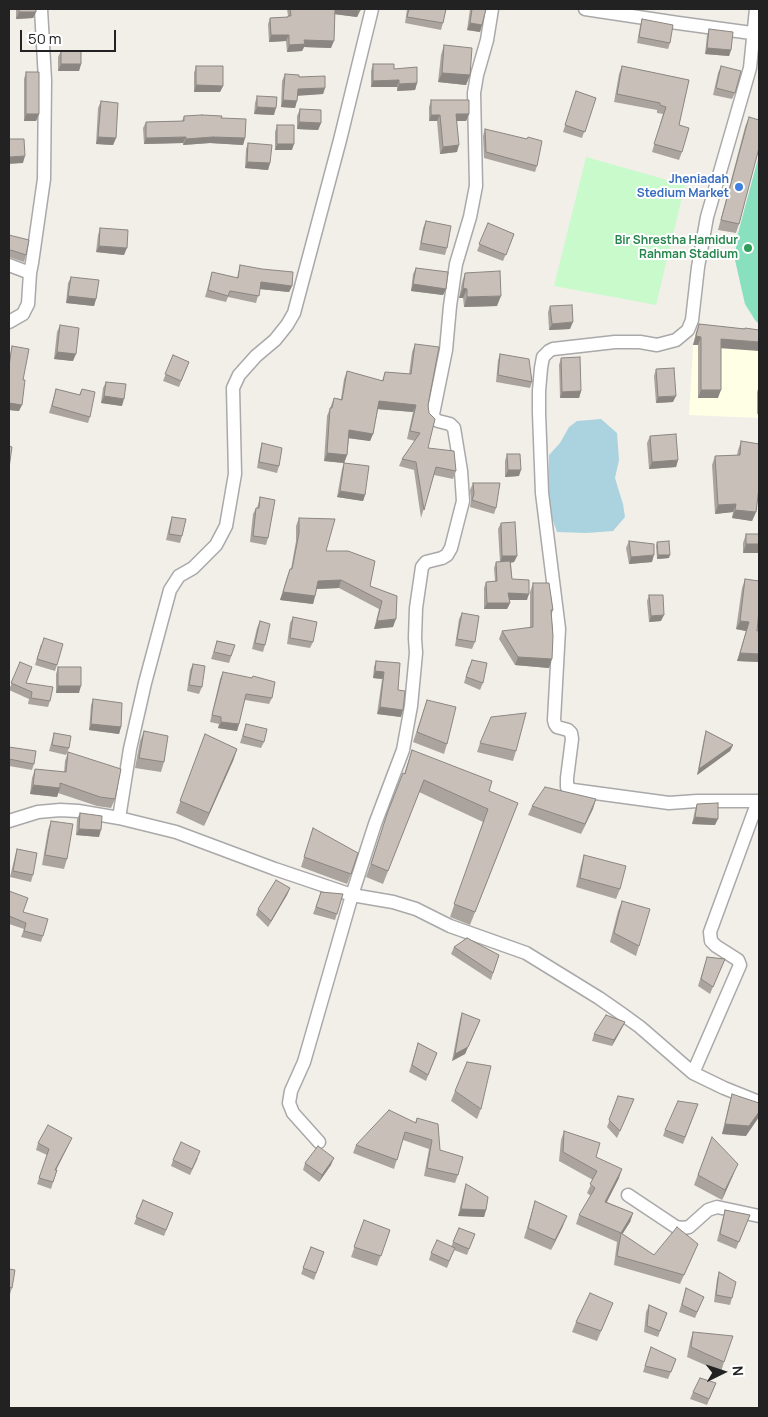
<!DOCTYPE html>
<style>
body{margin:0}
#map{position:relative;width:768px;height:1417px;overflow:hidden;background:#f2efe9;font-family:Manrope,sans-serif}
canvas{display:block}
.frame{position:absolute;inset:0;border:10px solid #222;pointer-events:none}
.north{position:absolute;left:698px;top:1347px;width:50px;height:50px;-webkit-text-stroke:4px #fff;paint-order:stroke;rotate:86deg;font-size:14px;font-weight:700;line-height:20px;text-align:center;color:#222}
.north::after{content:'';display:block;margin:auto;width:18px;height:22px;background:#222;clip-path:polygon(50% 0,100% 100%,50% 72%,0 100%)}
.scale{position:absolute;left:20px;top:30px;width:96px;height:22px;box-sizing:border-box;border:2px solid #222;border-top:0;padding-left:6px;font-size:15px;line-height:18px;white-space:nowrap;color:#222;-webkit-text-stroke:4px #fff;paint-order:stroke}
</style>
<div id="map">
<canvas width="768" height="1417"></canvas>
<div class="frame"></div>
<div class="north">N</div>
<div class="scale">50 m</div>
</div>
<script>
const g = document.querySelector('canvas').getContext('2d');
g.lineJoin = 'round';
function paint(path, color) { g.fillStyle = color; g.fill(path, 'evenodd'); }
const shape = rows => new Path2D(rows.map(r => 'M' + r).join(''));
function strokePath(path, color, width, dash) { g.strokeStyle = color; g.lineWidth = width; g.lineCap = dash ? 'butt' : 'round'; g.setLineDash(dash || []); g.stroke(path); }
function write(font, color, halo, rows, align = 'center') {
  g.font = font + ' Manrope,sans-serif'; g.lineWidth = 4; g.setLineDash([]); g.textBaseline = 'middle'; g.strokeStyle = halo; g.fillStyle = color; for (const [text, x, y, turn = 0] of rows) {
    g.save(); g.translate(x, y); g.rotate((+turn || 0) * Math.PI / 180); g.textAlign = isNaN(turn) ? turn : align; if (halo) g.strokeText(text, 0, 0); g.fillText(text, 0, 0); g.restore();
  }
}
paint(shape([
 [694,330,759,335,759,418,689,415]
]), '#ffffe5');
paint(shape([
 [586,157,685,185,656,305,554,286]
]), '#c8facc');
paint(shape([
 [759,155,759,324,755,320,745,304,735,260,737,237]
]), '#88e0be');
paint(shape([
 [601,419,617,433,619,460,615,478,623,504,625,517,613,531,586,533,557,532,548,507,549,455,560,443,569,427,577,421]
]), '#aad3df');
const minor = shape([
 [585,9,678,23,759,34],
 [756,9,750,68,707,217,698,267,692,320,688,330,676,340,657,345,640,342,615,342,553,349,549,351,543,357,541,368,539,391,539,413,542,493,559,629,554,720,555,724,557,727,568,730,571,733,572,739,567,778,567,787,573,790,669,803,697,801,759,801],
 [9,265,30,273],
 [9,322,23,314,28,304,30,273,32,263,44,179,45,80,41,9],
 [119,818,176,832,275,869,352,895,375,824,403,750,411,706,416,653,415,638,416,608,422,567,426,562,442,558,447,555,451,548,463,501,461,471,454,428,450,424,438,421,434,418,433,414,446,350,450,306,456,264,470,217,476,186,474,93,477,75,487,40,492,9],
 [9,821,38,812,60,810,78,811,119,818,130,749,145,683,170,590,179,576,193,568,216,545,226,526,235,474,233,388,239,375,256,356,275,340,287,325,294,313,340,140,372,9],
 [693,1073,740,965,738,960,716,946,711,941,710,932,758,801],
 [319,1142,293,1113,289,1103,291,1091,304,1062,352,895,393,902,416,909,450,926,526,953,599,998,622,1014,640,1027,693,1073,724,1088,759,1102],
 [628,1195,676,1227,682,1228,689,1227,708,1210,717,1207,759,1216]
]);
strokePath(minor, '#a9a9a9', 15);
strokePath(minor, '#fff', 12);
paint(shape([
 [16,9,36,9,36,12,33,18,16,19],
 [287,9,360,9,357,17,335,14,331,48,304,47,302,51,287,52,286,41,269,42,268,24,270,18,287,17,288,16],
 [407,9,446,9,443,23,441,30,405,23],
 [470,9,486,9,482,25,480,32,467,30],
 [642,19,670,43,668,49,637,43,640,26],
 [709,29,731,50,729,56,705,54,707,35],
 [444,45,470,75,466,85,438,82,441,55],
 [61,51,81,64,79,71,58,71,58,57],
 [373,64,394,69,417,83,415,90,397,91,397,87,371,87,371,71],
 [196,66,223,86,220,92,194,92,194,73],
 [622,66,689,80,679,125,682,152,679,160,652,152,663,114,657,113,657,110,614,102,619,74],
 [721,66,735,93,732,99,713,95,718,73],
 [26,72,39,114,36,121,24,121,24,79],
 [285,74,299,77,325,88,323,94,298,95,295,108,281,107,282,81],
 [576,91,596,98,582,138,563,132],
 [257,96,274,115,254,114,255,103],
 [431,100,469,114,466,121,457,121,457,152,440,154,437,121,429,121,429,107],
 [101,101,116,138,113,145,96,144,98,108],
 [300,109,321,123,318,130,297,129,297,116],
 [184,116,221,118,245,138,243,145,210,143,183,145,183,143,144,144,143,128,146,122,182,121],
 [749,117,739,224,736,233,718,230,745,127],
 [277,125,292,150,275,150,275,132],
 [485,129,537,166,535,172,484,158,483,136],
 [248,143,270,163,268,170,245,168,246,149],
 [426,221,447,248,445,255,419,250,423,228],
 [488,223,514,234,503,261,477,251],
 [100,228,124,255,96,252,98,235],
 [9,237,26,255,24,262,9,257],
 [240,265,292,286,289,292,260,289,256,303,228,297,226,302,205,297,212,272,237,278],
 [416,268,446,289,443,295,411,291,413,274],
 [465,273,497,306,464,307,463,298,459,298,462,282],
 [71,277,96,299,94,306,66,303,68,283],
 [550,306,570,329,549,330,548,312],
 [699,324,745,329,759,330,721,348,718,398,698,398,698,345,693,345,696,332],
 [60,325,73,361,54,359,57,332],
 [415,344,428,405,428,448,456,471,453,479,434,475,421,518,414,470,399,466,402,459,415,441,407,439,413,412,378,409,373,434,370,441,349,438,347,455,344,463,324,461,327,416,334,398,341,399,344,379,347,371,382,381,385,372,409,374,412,352],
 [12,346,23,380,19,411,9,410,9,360],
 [500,354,532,382,530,388,496,382,498,360],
 [173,355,189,362,179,387,163,381],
 [561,358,581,391,579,398,560,398,559,365],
 [656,369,673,402,656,403,654,376],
 [106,382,122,406,101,403,103,388],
 [759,386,759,414,757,414,757,392],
 [56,389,79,395,82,389,90,417,88,423,49,413],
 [650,436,678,460,676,467,649,469,647,443],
 [741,441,757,497,756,512,752,521,732,518,733,512,715,514,712,465,715,456,737,455,738,450],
 [262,443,279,466,277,473,257,468,260,450],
 [507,454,519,476,505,477,505,461],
 [344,463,365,495,363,501,337,497,342,469],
 [473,483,496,508,494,514,470,507,471,500,470,490],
 [260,497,268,538,266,545,250,542,253,514,256,508,257,508],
 [172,517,182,536,180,543,166,540,170,523],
 [299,518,326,551,370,586,397,596,393,627,374,629,379,609,339,588,317,589,313,604,280,600,287,577,290,569,291,569,296,541,296,526],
 [501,523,517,556,514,562,511,563,512,579,527,600,509,600,510,603,507,609,484,609,484,588,486,582,495,581,494,568,496,562,500,562,498,529],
 [746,534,759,534,759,553,743,553,743,543],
 [629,541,652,562,629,564,626,548],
 [657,542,669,558,657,559,656,546],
 [745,579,757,631,759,630,759,662,737,661,746,631,736,629,742,588],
 [533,583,553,610,552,613,549,668,515,665,499,639,502,631,530,628,530,592],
 [649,595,661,621,649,622,647,601],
 [462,613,475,642,472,649,455,646,459,619],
 [293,617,313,642,310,648,287,644,290,623],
 [260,621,265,645,263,652,252,649,257,628],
 [217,641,235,645,229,663,211,659],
 [41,644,57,665,55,671,35,665],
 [376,661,398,690,401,717,377,714,382,679,373,678,374,667],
 [20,662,26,683,50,701,48,707,28,704,29,699,9,690],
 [193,664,202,687,199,694,187,691,190,670],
 [469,666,483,683,480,690,464,683],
 [58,667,79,693,56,693,56,674],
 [223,672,272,698,269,704,245,700,239,724,237,731,218,728,219,724,210,722,220,679],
 [93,699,121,727,119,734,89,730,91,705],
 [427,700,447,744,444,754,413,742],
 [246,724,264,742,261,748,240,743],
 [144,731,164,762,161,772,135,768,140,741],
 [706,731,733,745,730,751,697,775,704,738],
 [54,733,69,748,66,755,49,751],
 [205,734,237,749,233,761,204,826,176,813],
 [480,743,516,751,513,761,477,752],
 [9,747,34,764,32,770,9,766],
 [412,750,489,791,513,816,470,925,450,917,483,822,419,792,383,884,366,877,383,827,404,774],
 [68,752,115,799,111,808,97,806,58,793,57,797,30,794,32,778,35,769,64,772,65,761],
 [596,799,581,834,528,815,532,806],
 [697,804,715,825,692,824,695,810],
 [80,813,99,837,76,835,77,819],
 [51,821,67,859,64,869,42,865,48,830],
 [313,828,351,874,347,884,301,867],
 [17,849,33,875,31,882,10,877,15,856],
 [584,855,620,889,616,899,576,887,581,865],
 [290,888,287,895,268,927,256,915,258,909],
 [9,891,23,912,43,936,41,942,21,937,24,929,9,924],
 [321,892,337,914,335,920,313,914],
 [622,901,639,946,636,956,610,942,618,911],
 [454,947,499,955,491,980,451,954],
 [707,957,725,959,710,994,698,986],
 [462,1013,480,1020,465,1054,452,1061,460,1019],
 [625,1022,622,1028,612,1046,592,1041,594,1034],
 [418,1043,437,1053,426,1081,409,1072],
 [455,1091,481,1109,477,1119,451,1101],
 [732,1094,746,1136,722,1134,729,1104],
 [618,1096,634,1099,617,1138,607,1127],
 [698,1104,683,1144,663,1136,665,1130],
 [417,1118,458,1175,455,1183,424,1176,429,1149,403,1140,394,1169,353,1153,356,1145,415,1123],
 [564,1131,596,1157,619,1178,607,1202,633,1213,630,1222,622,1234,654,1255,694,1253,680,1284,614,1265,617,1242,576,1224,579,1215,591,1196,587,1193,593,1180,559,1161,561,1140],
 [712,1137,734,1173,722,1200,694,1185],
 [38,1143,69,1144,56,1170,57,1170,51,1189,37,1184,47,1155,36,1150],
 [198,1158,190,1175,171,1166,173,1160],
 [305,1163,331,1165,319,1182,303,1170],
 [466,1184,486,1210,484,1217,458,1216,464,1190],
 [143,1200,173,1213,164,1236,134,1224],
 [535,1201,563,1226,551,1250,524,1238,532,1211],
 [725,1210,750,1215,736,1249,717,1241,723,1217],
 [364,1220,390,1230,377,1266,351,1257],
 [459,1228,475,1234,467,1255,454,1250,447,1268,429,1260,431,1253,451,1247],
 [311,1247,324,1252,314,1280,301,1274],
 [9,1269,12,1288,10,1294,9,1294],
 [719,1272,732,1298,730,1305,714,1302,717,1279],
 [686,1288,704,1297,695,1318,679,1312],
 [613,1303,597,1341,572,1332,576,1322],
 [649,1305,667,1313,658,1337,644,1332,646,1312],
 [693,1332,724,1362,721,1372,687,1357,690,1342],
 [651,1347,676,1359,668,1379,643,1372],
 [716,1383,707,1405,690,1399,693,1392]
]), '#aba49e');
paint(shape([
 [335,9,344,9,360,11,357,17,333,14],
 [19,12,36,12,33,18,16,19],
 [470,23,482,25,480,32,467,30],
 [271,35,289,35,286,41,269,42],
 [304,40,334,41,331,48,304,47,302,51,287,52,289,45],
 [707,48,731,50,729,56,705,54],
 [61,64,81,64,79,71,58,71],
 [442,73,470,75,466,85,438,82],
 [399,80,397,87,371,87,373,81],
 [417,83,415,90,397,91,399,84],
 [196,85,223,86,220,92,194,92],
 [325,88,323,94,296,96,298,89],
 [283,100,297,101,295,108,281,107],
 [257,107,276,108,274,115,254,114],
 [26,114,39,114,36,121,24,121],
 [456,114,469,114,466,121,454,121],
 [431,115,440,115,437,121,429,121],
 [299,122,321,123,318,130,297,129],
 [98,137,116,138,113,145,96,144],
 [186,137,183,143,144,144,146,138],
 [213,137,245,138,243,145,210,143,183,145,186,139],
 [277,144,294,144,292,150,275,150],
 [459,145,457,152,440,154,443,147],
 [25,156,23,163,9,164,9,157],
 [247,162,270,163,268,170,245,168],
 [99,246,127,248,124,255,96,252],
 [261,282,292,286,289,292,259,289],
 [413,284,446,289,443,295,411,291],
 [463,288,467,289,463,298,459,298],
 [68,296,96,299,94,306,66,303],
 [501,296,497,306,464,307,467,297],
 [573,322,570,329,549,330,552,324],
 [696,336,701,337,698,345,693,345],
 [721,339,759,342,759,351,718,348],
 [57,352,76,354,73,361,54,359],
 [701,390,721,390,718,398,698,398],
 [581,391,579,398,560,398,562,392],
 [104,396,124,399,122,406,101,403],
 [676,396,673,402,656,403,658,397],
 [379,401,416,405,413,412,376,409],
 [9,403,22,405,19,411,9,410],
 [349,430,373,434,370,441,347,438],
 [327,453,347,455,344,463,324,461],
 [678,460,676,467,649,469,652,462],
 [508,470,521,470,519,476,505,477],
 [340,491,365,495,363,501,337,497],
 [736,504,733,512,715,514,718,505],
 [735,510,756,512,752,521,732,518],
 [746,544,759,544,759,553,743,553],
 [654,555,652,562,629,564,631,557],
 [658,555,670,555,669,558,657,559],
 [502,556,517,556,514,562,500,563],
 [341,580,339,588,315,589,318,581],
 [283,592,315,596,313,604,280,600],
 [508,593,529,594,527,600,506,600],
 [487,603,510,603,507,609,484,609],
 [664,615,661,621,649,622,651,616],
 [396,619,393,627,374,629,377,621],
 [740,621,749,622,746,631,736,629],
 [740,653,759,654,759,662,737,661],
 [518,657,552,659,549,668,515,665],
 [375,671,384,672,382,679,373,678],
 [58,686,81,686,79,693,56,693],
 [380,707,403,710,401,717,377,714],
 [221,722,239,724,237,731,218,728],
 [91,724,121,727,119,734,89,730],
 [733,745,730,751,697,775,699,769],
 [237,749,233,761,204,826,209,813],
 [33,785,60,788,57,797,30,794],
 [596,799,593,809,581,834,585,824],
 [695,817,718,819,715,825,692,824],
 [79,829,101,830,99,837,76,835],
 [290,888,287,895,268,927,271,921],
 [480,1020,465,1054,452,1061,455,1054],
 [625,1022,622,1028,612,1046,614,1040],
 [759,1112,759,1117,746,1136,722,1134,725,1124],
 [72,1138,53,1176,55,1170],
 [334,1158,331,1165,319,1182,322,1175],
 [738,1164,722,1200,725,1190],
 [622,1169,619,1178,602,1211,605,1202],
 [461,1209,486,1210,484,1217,458,1216],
 [633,1213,630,1222,620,1238,621,1233],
 [567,1216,563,1226,551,1250,555,1240]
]), '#8b8681');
const building = shape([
 [19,9,36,9,36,12,19,12,19,9],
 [290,9,335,9,334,41,304,40,305,44,289,45,289,35,271,35,270,18,288,17,288,16,291,16,290,9],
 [344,9,360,9,360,11,344,9],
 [409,9,446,9,443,23,407,17,409,9],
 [472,9,486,9,482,25,470,23,472,9],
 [642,19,673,25,670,43,639,37,642,19],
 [709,29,733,32,731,50,707,48,709,29],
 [444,45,472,48,470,75,442,73,444,45],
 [61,51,81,51,81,64,61,64,61,51],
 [373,64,394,64,394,69,417,67,417,83,399,84,399,80,373,81,373,64],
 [196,66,223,66,223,86,196,85,196,66],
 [622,66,689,80,679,125,689,128,682,152,654,144,666,107,660,105,660,103,617,94,622,66],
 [721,66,741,71,735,93,716,88,721,66],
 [26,72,39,72,39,114,26,114,26,72],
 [285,74,299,75,299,77,325,76,325,88,298,89,297,101,283,100,285,74],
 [576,91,596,98,585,132,565,125,576,91],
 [257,96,277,97,276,108,257,107,257,96],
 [431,100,469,100,469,114,456,114,459,145,443,147,440,115,431,115,431,100],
 [101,101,118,103,116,138,98,137,101,101],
 [300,109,321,110,321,123,299,122,300,109],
 [202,115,222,116,221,118,246,119,245,138,213,137,186,139,186,137,146,138,146,122,184,121,184,116,202,115],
 [749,117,759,120,759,148,739,224,721,220,749,117],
 [277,125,294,125,294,144,277,144,277,125],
 [485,129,527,139,528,137,542,141,537,166,486,152,485,129],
 [9,139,24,139,25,156,9,157,9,139],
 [248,143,272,145,270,163,247,162,248,143],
 [426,221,451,226,447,248,421,243,426,221],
 [488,223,514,234,506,255,479,244,488,223],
 [100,228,128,230,127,248,99,246,100,228],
 [9,235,29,240,26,255,11,250,9,251,9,235],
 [240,265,262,269,293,272,292,286,261,282,259,296,230,291,228,296,208,290,212,272,238,278,240,265],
 [416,268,448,272,446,289,413,284,416,268],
 [500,271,501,296,467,297,467,289,463,288,465,273,500,271],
 [71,277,99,280,96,299,68,296,71,277],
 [572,305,573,322,552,324,550,306,572,305],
 [699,324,745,329,745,328,759,330,759,342,721,339,721,390,701,390,701,337,696,336,699,324],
 [60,325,79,328,76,354,57,352,60,325],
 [415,344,439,347,428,405,429,413,435,419,428,448,454,451,456,471,436,467,424,510,416,462,402,459,420,433,410,431,416,405,379,401,373,434,349,430,347,455,327,453,330,408,332,408,334,398,342,400,347,371,383,381,385,372,411,374,415,344],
 [12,346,29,349,23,380,25,380,22,405,9,403,9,366,12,346],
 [500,354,529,359,532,382,498,375,500,354],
 [173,355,189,362,181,381,165,374,173,355],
 [580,357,581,391,562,392,561,358,580,357],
 [674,368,676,396,658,397,656,369,674,368],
 [106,382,126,384,124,399,104,396,106,382],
 [56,389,80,395,82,389,95,392,90,417,52,406,56,389],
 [676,434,678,460,652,462,650,436,676,434],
 [741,441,759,444,759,488,756,512,735,510,736,504,718,505,715,456,740,455,741,441],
 [262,443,282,448,279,466,259,462,262,443],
 [9,446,12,447,9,468,9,446],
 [507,454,520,454,521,470,508,470,507,454],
 [344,463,369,466,365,495,340,491,344,463],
 [473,483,500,483,496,508,472,500,474,494,473,483],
 [260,497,275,500,268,538,253,536,256,508,259,508,260,497],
 [172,517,186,519,182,536,169,534,172,517],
 [299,518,335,519,326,551,348,551,375,561,370,586,397,596,396,619,377,621,382,601,341,580,318,581,315,596,283,592,290,569,292,569,299,533,299,518],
 [515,522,517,556,502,556,501,523,515,522],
 [746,534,759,534,759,544,746,544,746,534],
 [629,541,654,544,654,555,631,557,629,541],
 [669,541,670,555,658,555,657,542,669,541],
 [510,561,512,579,529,580,529,594,508,593,510,603,487,603,486,582,497,581,496,562,510,561],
 [745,579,759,581,759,611,757,631,759,630,759,654,740,653,749,622,740,621,745,579],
 [533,583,549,583,553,610,551,610,553,636,552,659,518,657,502,631,533,627,533,583],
 [649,595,663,595,664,615,651,616,649,595],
 [462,613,479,616,475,642,457,639,462,613],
 [293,617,317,622,313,642,290,638,293,617],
 [260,621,270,624,265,645,255,643,260,621],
 [44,638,63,644,57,665,37,659,44,638],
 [217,641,235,645,231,656,214,652,217,641],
 [472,660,487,663,483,683,466,677,472,660],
 [376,661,400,663,398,690,405,691,403,710,380,707,384,672,375,671,376,661],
 [20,662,32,667,26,683,53,687,50,701,31,698,32,692,11,683,20,662],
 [193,664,205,666,202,687,189,685,193,664],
 [58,667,81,667,81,686,58,686,58,667],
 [223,672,252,678,253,676,275,682,272,698,246,694,239,724,221,722,221,717,212,715,223,672],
 [93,699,122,703,121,727,91,724,93,699],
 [427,700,456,707,447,744,417,732,427,700],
 [526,713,516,751,480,743,491,717,526,713],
 [246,724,267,729,264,742,243,736,246,724],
 [144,731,168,736,164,762,139,758,144,731],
 [706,731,733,745,699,769,706,731],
 [54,733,71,736,69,748,52,745,54,733],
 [205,734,237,749,209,813,180,801,205,734],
 [9,747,36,751,34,764,9,759,9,747],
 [412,750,492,781,489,791,518,803,475,912,454,904,488,809,424,780,388,871,371,864,387,814,403,773,405,774,412,750],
 [68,752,121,769,115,799,100,797,60,783,60,788,33,785,35,769,66,772,68,752],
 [545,787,596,799,585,824,532,806,545,787],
 [718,803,718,819,695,817,697,804,718,803],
 [80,813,102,816,101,830,79,829,80,813],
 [51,821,73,824,67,859,45,855,51,821],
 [313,828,358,853,351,874,304,857,313,828],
 [17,849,37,853,33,875,13,871,17,849],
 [584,855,626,866,620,889,580,878,584,855],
 [276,880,290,888,271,921,258,909,276,880],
 [9,891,28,898,23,912,48,919,43,936,24,931,26,923,9,916,9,891],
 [321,892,343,894,337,914,316,907,321,892],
 [622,901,650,909,639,946,614,933,622,901],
 [467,938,499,955,493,973,454,947,467,938],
 [707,957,725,959,713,987,701,979,707,957],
 [462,1013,480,1020,468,1047,455,1054,462,1013],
 [606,1015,625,1022,614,1040,594,1034,606,1015],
 [418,1043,437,1053,428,1075,412,1065,418,1043],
 [467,1062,491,1066,481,1109,455,1091,467,1062],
 [732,1094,759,1103,759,1112,749,1126,725,1124,732,1094],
 [618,1096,634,1099,620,1131,609,1120,618,1096],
 [678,1101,698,1104,685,1137,665,1130,678,1101],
 [389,1110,416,1123,417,1118,438,1124,440,1150,463,1157,458,1175,427,1168,432,1140,405,1132,397,1160,356,1145,389,1110],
 [48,1125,72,1138,55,1170,57,1170,53,1182,39,1178,49,1149,38,1143,48,1125],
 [564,1131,600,1143,596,1157,622,1169,605,1202,633,1213,621,1233,579,1215,595,1188,590,1184,597,1171,563,1152,564,1131],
 [712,1137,738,1164,725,1190,698,1175,712,1137],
 [181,1142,200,1151,192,1169,173,1160,181,1142],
 [318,1146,334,1158,322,1175,305,1163,318,1146],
 [466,1184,488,1197,486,1210,461,1209,466,1184],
 [143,1200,173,1213,166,1230,136,1217,143,1200],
 [535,1201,567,1216,555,1240,528,1228,535,1201],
 [725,1210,750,1215,739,1242,720,1234,725,1210],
 [364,1220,390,1230,381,1256,354,1247,364,1220],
 [677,1227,698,1244,684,1275,617,1256,621,1233,654,1255,677,1227],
 [459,1228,475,1234,469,1249,453,1242,459,1228],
 [437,1240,455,1248,449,1261,431,1253,437,1240],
 [311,1247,324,1252,316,1273,303,1268,311,1247],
 [9,1269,15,1270,12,1288,9,1287,9,1269],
 [719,1272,736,1282,732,1298,716,1295,719,1272],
 [686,1288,704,1297,697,1312,682,1305,686,1288],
 [590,1293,613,1303,601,1331,576,1322,590,1293],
 [649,1305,667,1313,660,1331,647,1326,649,1305],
 [693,1332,733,1336,724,1362,691,1347,693,1332],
 [651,1347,676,1359,671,1372,645,1366,651,1347],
 [700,1378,716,1383,709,1399,693,1392,700,1378]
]);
paint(building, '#c7bfb8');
strokePath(building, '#8b8681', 1);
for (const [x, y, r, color] of [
 [739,187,5,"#3f7fe0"],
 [748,248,5,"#2e9e5b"]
]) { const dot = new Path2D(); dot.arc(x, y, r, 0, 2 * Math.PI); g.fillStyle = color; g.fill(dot); strokePath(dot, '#fff', 2); }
write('bold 12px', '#366cbe', '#fff', [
 ["Jheniadah",729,180],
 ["Stedium Market",729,194]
], 'right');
write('bold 12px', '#27864d', '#fff', [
 ["Bir Shrestha Hamidur",738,241],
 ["Rahman Stadium",738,255]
], 'right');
</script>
